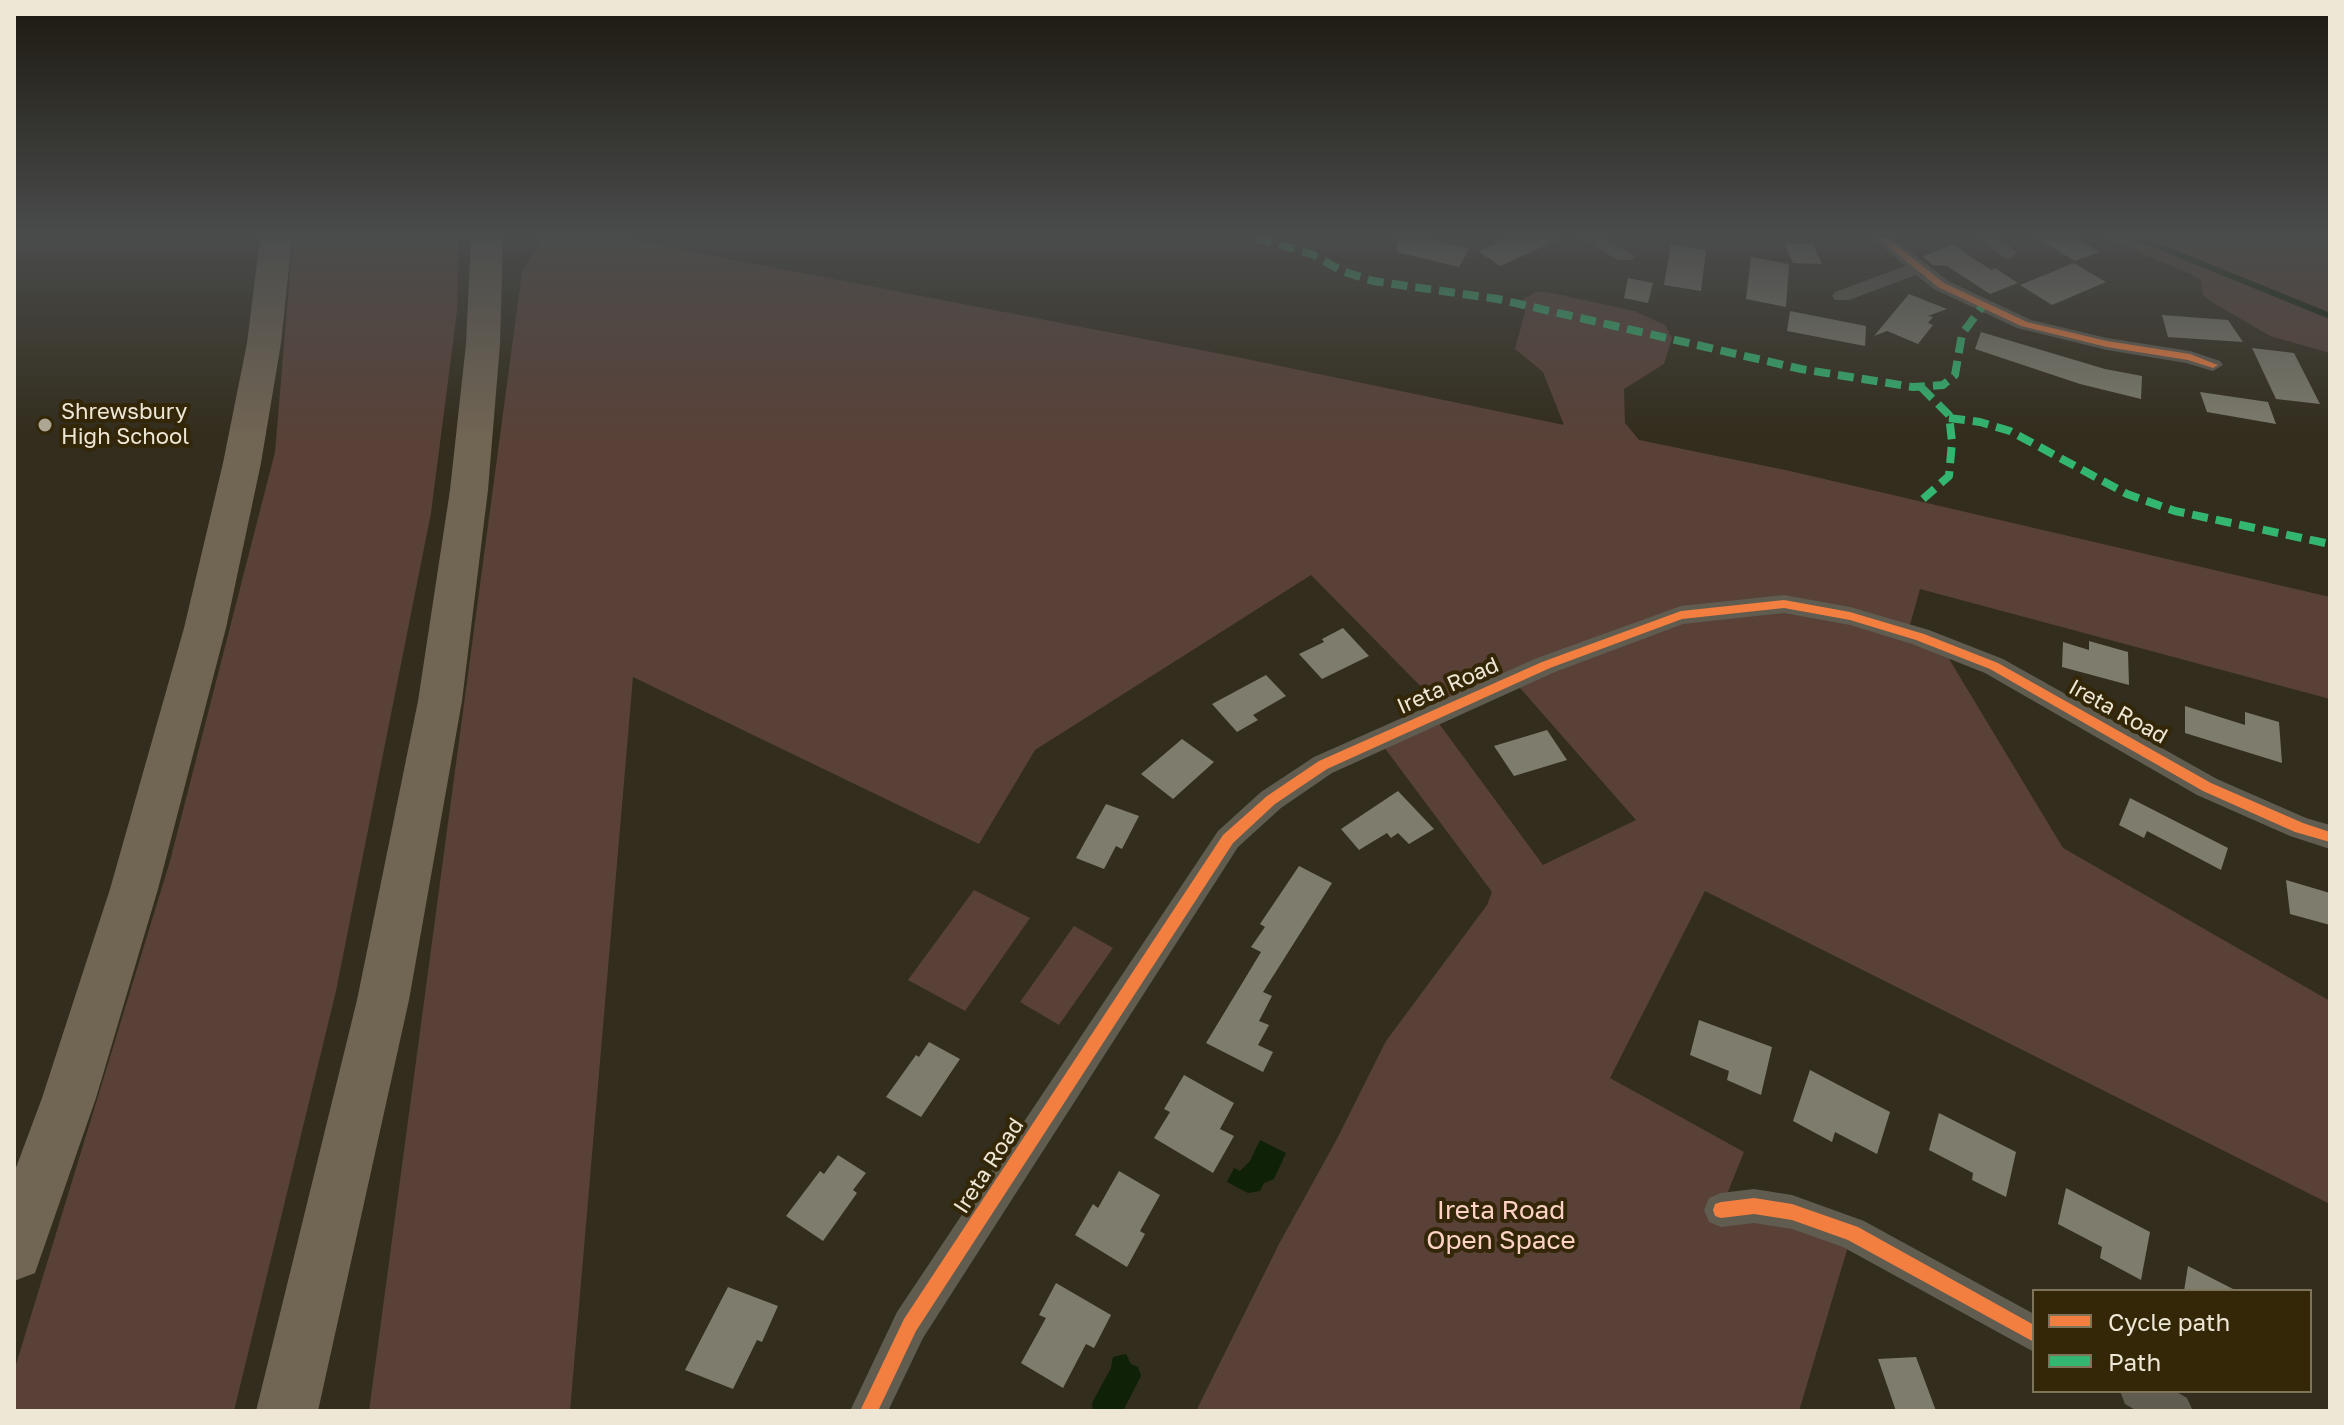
<!DOCTYPE html>
<style>
body{margin:0}
#map{position:relative;width:2344px;height:1425px;overflow:hidden;background:#332d1d;font-family:"Golos Text",sans-serif}
canvas{display:block}
.frame{position:absolute;inset:0;border:16px solid #eee7d6;pointer-events:none}
.legend{position:absolute;left:2032px;top:1289px;width:280px;height:104px;box-sizing:border-box;background:#332708;border:2px solid #7e745a;margin:0;padding:10px 14px;list-style:none;font-size:24px;color:#eee7d6}
.legend li{display:flex;align-items:center;gap:16px;height:40px}
.legend b{width:40px;border:2px solid #7e745a}
</style>
<div id="map">
<canvas width="2344" height="1425"></canvas>
<div class="frame"></div>
<ul class="legend">
<li><b style="height:10px;background:#f27e40"></b>Cycle path</li>
<li><b style="height:10px;background:#33b770"></b>Path</li>
</ul>
</div>
<script>
const g = document.querySelector('canvas').getContext('2d');
g.lineJoin = 'round';
function paint(path, color) { g.fillStyle = color; g.fill(path, 'evenodd'); }
const shape = rows => new Path2D(rows.map(r => 'M' + r).join(''));
function strokePath(path, color, width, dash) { g.strokeStyle = color; g.lineWidth = width; g.lineCap = dash ? 'butt' : 'round'; g.setLineDash(dash || []); g.stroke(path); }
function write(font, color, halo, rows, align = 'center') {
  g.font = font + ' "Golos Text",sans-serif'; g.lineWidth = 8; g.setLineDash([]); g.textBaseline = 'middle'; g.strokeStyle = halo; g.fillStyle = color; for (const [text, x, y, turn = 0] of rows) {
    g.save(); g.translate(x, y); g.rotate((+turn || 0) * Math.PI / 180); g.textAlign = isNaN(turn) ? turn : align; if (halo) g.strokeText(text, 0, 0); g.fillText(text, 0, 0); g.restore();
  }
}
paint(shape([
 [293,238,459,238,457,311,431,513,336,991,234,1411,14,1411,14,1371,170,861,275,452],
 [542,238,621,238,1237,357,1564,425,1543,372,1515,349,1525,312,1523,299,1536,292,1547,292,1634,311,1665,325,1672,338,1664,364,1624,389,1625,423,1639,440,1790,471,2330,597,2330,699,1920,589,1908,632,1940,644,2063,848,2330,1001,2330,1204,1705,891,1610,1078,1744,1152,1721,1209,1852,1233,1799,1411,1196,1411,1279,1244,1338,1137,1386,1041,1487,905,1492,892,1378,739,1432,714,1543,865,1636,820,1513,680,1443,709,1311,575,1035,750,979,844,633,677,570,1411,369,1411,522,272],
 [2102,238,2330,238,2330,353,2270,336,2212,302,2203,295,2201,280,2189,273],
 [974,890,1030,918,965,1011,908,980],
 [1074,926,1113,948,1059,1025,1020,1002]
]), '#594138');
paint(shape([
 [1260,1140,1286,1153,1274,1179,1264,1183,1260,1191,1248,1193,1227,1182,1234,1168,1240,1171,1250,1161],
 [1126,1354,1131,1364,1138,1367,1141,1376,1123,1411,1093,1411,1092,1403,1111,1368,1113,1357]
]), '#0f2107');
strokePath(shape([
 [2138,238,2330,316]
]), '#0f2107', 6);
paint(shape([
 [1399,238,1420,238,1470,248,1459,267,1396,252],
 [1508,238,1563,238,1500,266,1478,251],
 [2036,238,2076,238,2099,252,2075,261],
 [1784,243,1813,244,1822,264,1793,263],
 [1671,244,1706,250,1701,291,1664,285],
 [1952,244,1991,270,1995,268,2018,283,1990,294,1947,266,1933,265,1922,257],
 [1751,257,1789,264,1786,307,1746,299],
 [2074,263,2106,282,2052,305,2020,285],
 [1628,278,1653,283,1648,303,1624,298],
 [1909,294,1947,309,1928,316,1933,317,1928,323,1933,325,1918,344,1887,331,1874,336],
 [1790,311,1866,326,1865,346,1787,331],
 [2162,315,2228,320,2243,342,2168,337],
 [1981,332,2105,369,2142,376,2141,399,2080,384,1975,349],
 [2252,348,2294,353,2320,404,2276,399],
 [2200,392,2268,402,2276,424,2207,412],
 [1343,628,1369,656,1322,679,1299,654,1324,642,1322,639],
 [2089,641,2128,652,2129,685,2062,667,2063,642,2089,650],
 [1266,675,1286,696,1253,715,1258,720,1237,732,1212,704],
 [2185,706,2245,725,2245,712,2279,722,2282,763,2185,733],
 [1547,730,1567,760,1514,776,1494,746],
 [1182,739,1214,762,1173,799,1141,774],
 [1398,791,1434,829,1409,844,1398,833,1391,838,1387,833,1359,850,1341,829],
 [2130,798,2228,848,2221,870,2147,831,2144,838,2119,825],
 [1106,804,1139,816,1122,849,1116,846,1104,869,1076,858],
 [1299,866,1332,883,1263,992,1272,996,1259,1021,1269,1025,1258,1045,1273,1052,1263,1072,1206,1043,1261,952,1251,947,1265,927,1260,924],
 [2286,880,2330,893,2330,925,2290,914],
 [1699,1020,1772,1047,1761,1095,1727,1080,1729,1071,1690,1055],
 [929,1042,960,1059,921,1117,886,1097,916,1055,919,1057],
 [1810,1070,1890,1112,1877,1154,1835,1132,1832,1142,1793,1121],
 [1184,1075,1234,1103,1220,1129,1234,1136,1213,1173,1154,1138,1170,1112,1164,1109],
 [1939,1113,2016,1152,2006,1197,1972,1180,1973,1173,1929,1150],
 [838,1155,866,1173,853,1190,857,1193,823,1241,786,1216,820,1171,824,1174],
 [1119,1171,1160,1195,1140,1231,1145,1234,1127,1267,1075,1235,1093,1204,1098,1208],
 [2066,1188,2150,1232,2141,1280,2100,1258,2102,1247,2058,1224],
 [2188,1266,2237,1291,2184,1291],
 [1056,1283,1111,1315,1094,1348,1086,1344,1063,1388,1021,1363,1046,1318,1039,1315],
 [728,1287,778,1306,762,1342,757,1340,733,1389,685,1370],
 [1916,1357,1936,1411,1896,1411,1878,1359]
]), '#7e7c6d');
paint(shape([
 [1581,238,1604,238,1634,256,1632,260,1618,260,1581,238],
 [1873,238,1893,238,1948,281,2031,320,2107,338,2190,351,2220,361,2223,365,2213,371,2186,363,2107,350,2017,328,1934,289,1916,275,1849,300,1835,300,1832,296,1835,292,1905,266,1873,238],
 [1979,238,2000,238,2018,253,2009,259,2002,257,1979,238],
 [1784,595,1850,607,1929,630,2003,659,2217,779,2306,818,2330,825,2330,849,2290,836,2197,795,1985,673,1912,644,1850,625,1784,613,1683,624,1555,672,1332,773,1281,808,1238,847,923,1338,888,1411,850,1411,897,1312,1218,831,1261,792,1314,757,1537,658,1681,606,1784,595],
 [1754,1189,1792,1195,1864,1221,2034,1314,2034,1352,1843,1247,1792,1229,1754,1223,1721,1227,1709,1222,1704,1210,1709,1198,1721,1193,1754,1189],
 [2120,1391,2175,1391,2187,1398,2193,1411,2137,1411,2125,1404,2120,1391]
]), '#605c50');
paint(shape([
 [260,238,292,238,281,343,261,463,226,628,158,889,96,1098,35,1273,14,1281,14,1173,42,1098,110,889,184,628,223,463,247,343,260,238],
 [471,238,503,238,500,344,488,490,462,701,409,1000,318,1411,256,1411,357,1000,418,701,450,490,466,344,471,238]
]), '#716554');
strokePath(shape([
 [1256,238,1312,254,1342,271,1373,281,1498,299,1801,369,1913,387,1943,385,1955,375,1962,334,1982,307],
 [1921,387,1949,415,1952,442,1949,476,1923,499],
 [1949,418,1980,422,2010,431,2127,494,2175,511,2330,544]
]), '#33b770', 8, [16, 8]);
paint(shape([
 [1878,238,1887,238,1944,283,2027,322,2107,341,2190,354,2218,365,2213,368,2188,360,2107,347,2021,326,1938,287,1878,238],
 [1784,600,1850,612,1924,634,1998,663,2211,783,2303,823,2330,832,2330,842,2295,832,2203,791,1990,669,1916,640,1850,620,1784,608,1682,619,1550,668,1327,769,1275,804,1233,843,916,1331,878,1411,860,1411,904,1319,1223,835,1267,796,1319,761,1542,662,1681,611,1784,600],
 [1754,1198,1792,1204,1858,1227,2034,1325,2034,1342,1848,1240,1792,1220,1754,1214,1721,1218,1715,1216,1713,1210,1715,1204,1721,1202,1754,1198]
]), '#f27e40');
const sky = g.createLinearGradient(0, 0, 0, 437);
sky.addColorStop(0, '#1c1910');
sky.addColorStop(0.54, '#4a4c4c');
sky.addColorStop(1, '#4a4c4c00');
g.fillStyle = sky;
g.fillRect(0, 0, 2344, 437);
for (const [x, y, r, color] of [
 [45,425,8,"#ada695"]
]) { const dot = new Path2D(); dot.arc(x, y, r, 0, 2 * Math.PI); g.fillStyle = color; g.fill(dot); strokePath(dot, '#332708', 3); }
write('22px', '#eee7d6', '#332708', [
 ["Shrewsbury",61,412],
 ["High School",61,437]
], 'left');
write('22px', '#eee7d6', '#332708', [
 ["Ireta Road",1448,686,-24],
 ["Ireta Road",2118,712,29],
 ["Ireta Road",989,1166,-57]
]);
write('26px', '#fed3c6', '#332708', [
 ["Ireta Road",1501,1211],
 ["Open Space",1501,1241]
]);
</script>
